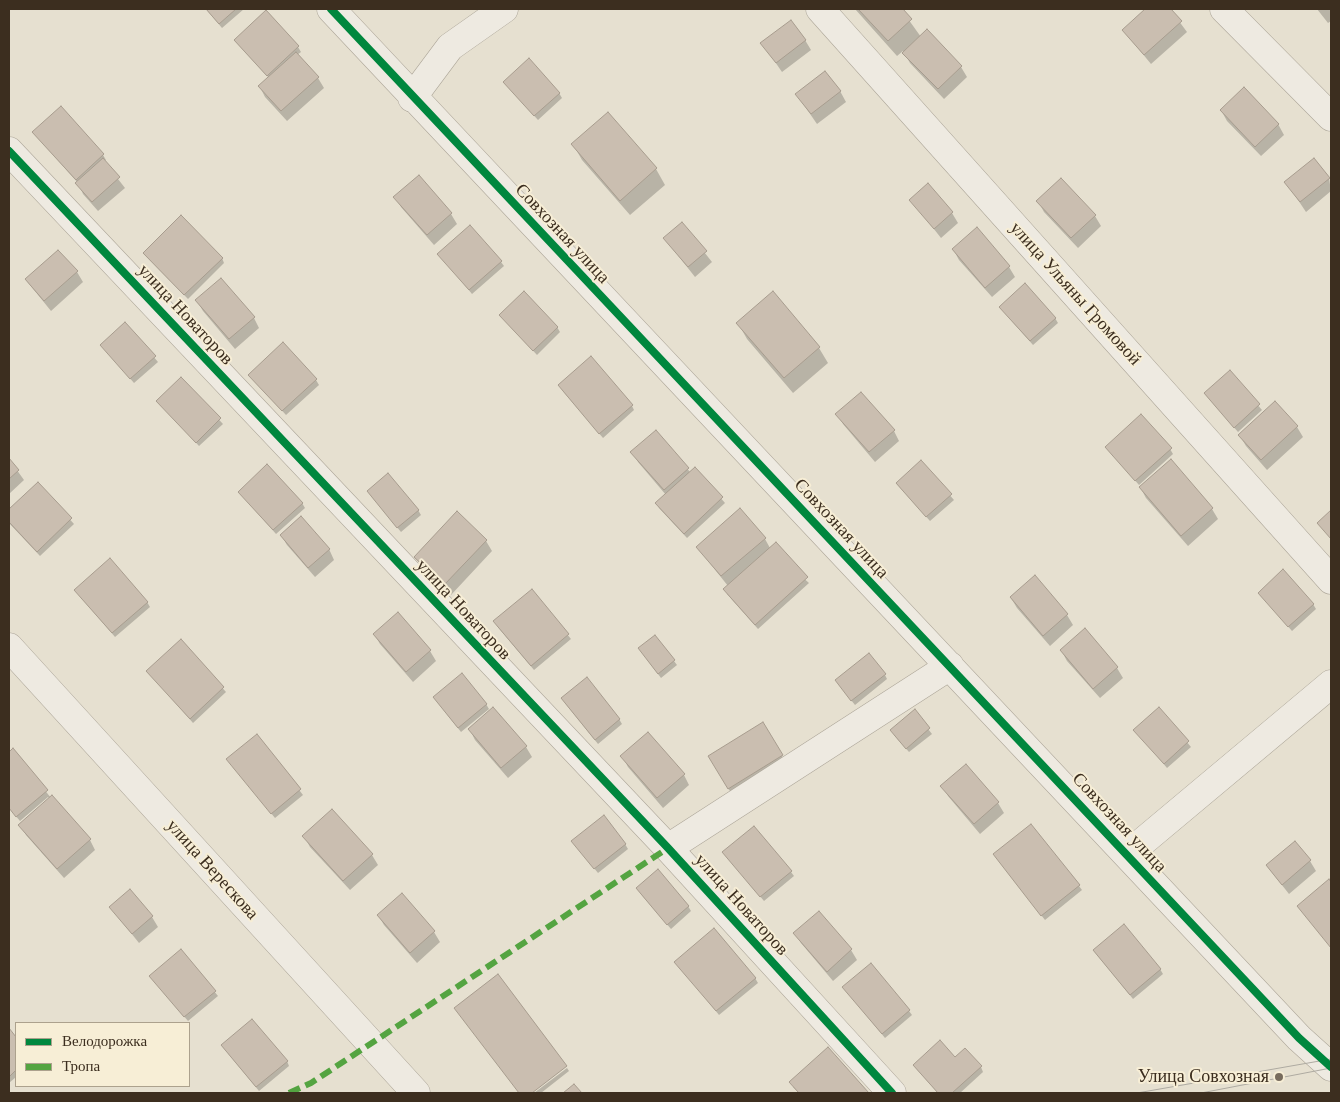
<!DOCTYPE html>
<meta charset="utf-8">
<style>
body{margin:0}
#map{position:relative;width:1340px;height:1102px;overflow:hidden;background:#e6e0d0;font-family:"Times New Roman",serif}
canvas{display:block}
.frame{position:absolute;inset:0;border:10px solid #3c2e1f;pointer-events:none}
.legend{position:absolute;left:15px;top:1022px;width:175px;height:65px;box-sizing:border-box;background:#f7eed6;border:1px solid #aca18d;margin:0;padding:6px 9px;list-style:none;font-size:15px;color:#3c2e1f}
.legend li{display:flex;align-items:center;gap:10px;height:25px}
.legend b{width:25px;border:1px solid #aca18d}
</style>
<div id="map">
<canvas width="1340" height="1102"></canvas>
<div class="frame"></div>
<ul class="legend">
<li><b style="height:6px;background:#00873e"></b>Велодорожка</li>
<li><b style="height:6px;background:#54a441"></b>Тропа</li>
</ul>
</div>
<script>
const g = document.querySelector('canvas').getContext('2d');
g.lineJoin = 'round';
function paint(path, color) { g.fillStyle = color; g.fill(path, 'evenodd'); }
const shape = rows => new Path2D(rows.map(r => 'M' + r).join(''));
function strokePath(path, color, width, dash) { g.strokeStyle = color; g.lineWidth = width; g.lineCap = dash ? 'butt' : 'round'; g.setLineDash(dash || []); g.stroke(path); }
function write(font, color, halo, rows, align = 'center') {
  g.font = font + ' "Times New Roman",serif'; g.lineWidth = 4; g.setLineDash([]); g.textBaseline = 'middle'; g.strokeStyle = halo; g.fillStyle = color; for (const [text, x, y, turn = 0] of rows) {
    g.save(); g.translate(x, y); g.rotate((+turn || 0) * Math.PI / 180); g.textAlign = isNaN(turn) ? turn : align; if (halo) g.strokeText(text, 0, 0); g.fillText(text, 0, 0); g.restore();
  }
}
paint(shape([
 [206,9,244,9,222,28],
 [855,9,901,9,921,37,961,67,967,77,944,99,910,63,903,51,897,56],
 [1147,9,1170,9,1187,32,1151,64,1123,30],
 [1317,9,1331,9,1331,21,1328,23],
 [266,12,298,47,301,52,297,55,318,78,324,88,287,121,265,97,260,87,269,78,235,41],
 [805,40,811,50,782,72,762,43],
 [508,87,559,93,562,98,538,120],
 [840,91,846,102,817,124,797,95],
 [61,107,103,155,106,160,104,161,125,188,98,211,83,194,78,183,33,132],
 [1221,110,1278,124,1284,135,1261,156,1227,121],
 [608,114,656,169,665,185,630,215,582,160,573,144],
 [418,176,451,214,457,224,434,245,401,207,395,197],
 [1329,178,1331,191,1306,212,1286,182],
 [911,200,952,213,958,223,941,238],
 [1038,201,1095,216,1101,226,1078,248,1044,212],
 [682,224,712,262,695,277,665,239],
 [953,249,1009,267,1015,277,992,297,959,260],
 [144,254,222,258,224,263,188,299],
 [439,254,501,262,504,266,472,294],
 [77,272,83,282,51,311,26,280],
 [197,301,254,318,259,328,235,349,203,311],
 [1004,312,1055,318,1058,323,1033,345],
 [500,315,557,327,560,332,537,355],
 [125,323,158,362,134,383,101,345],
 [738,323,819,348,828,363,793,393,747,339],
 [1229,372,1262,410,1238,432,1205,394],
 [249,375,316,380,319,385,286,415],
 [181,379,223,424,199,446,158,402],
 [562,390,632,406,634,410,603,438],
 [837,414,894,431,899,441,875,462,843,424],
 [1297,427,1303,437,1267,470,1246,446,1240,436],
 [656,431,690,472,695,468,725,503,687,538,659,508,657,503,666,495,638,462,632,452],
 [1170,449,1173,454,1139,485,1109,451],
 [9,459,24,480,9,494],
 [1171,461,1212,509,1218,519,1188,546,1146,498,1140,487],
 [921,462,954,500,930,521,897,484],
 [38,484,74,524,40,556,9,523,9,511],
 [239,492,302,503,305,508,276,534],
 [371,496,418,510,421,515,401,532],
 [457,513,486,541,492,551,451,595,422,567,416,557],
 [281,535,329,549,334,560,315,577,287,545],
 [765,539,770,548,809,583,758,629,727,594,728,586,697,547],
 [1035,577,1067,615,1073,625,1050,646,1017,608,1011,598],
 [532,591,571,639,534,670,497,626],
 [1259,593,1313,604,1316,609,1292,631],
 [79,595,147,602,150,607,115,637],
 [398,613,430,651,436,661,413,682,380,644,374,634],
 [655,636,677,665,661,678,639,649],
 [181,641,226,692,193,723,148,671],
 [1061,650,1117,668,1123,678,1100,698,1067,661],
 [885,675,887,679,855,705,839,685],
 [434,698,486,704,489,709,461,732],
 [565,703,619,719,622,724,598,744],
 [1159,709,1191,747,1167,768,1135,730],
 [914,711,932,734,909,752,894,735],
 [763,724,785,761,731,793,710,756],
 [470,730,526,747,532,757,508,778,475,740],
 [257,736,303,795,275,818,231,764],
 [13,750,51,798,90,840,95,850,64,878,26,835,20,825,50,799,48,797,20,821,9,808,9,754],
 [622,756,684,775,689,785,663,808,628,767],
 [966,765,998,803,1004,813,980,834,948,796,942,786],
 [304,836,372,855,378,865,350,890,310,847],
 [625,844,628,849,598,873,576,846],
 [994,855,1079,886,1082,890,1045,920],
 [727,857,791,872,794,876,764,901],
 [1310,861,1316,871,1289,894,1267,866],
 [1329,881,1331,884,1331,947,1299,907],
 [640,893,688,906,691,911,671,929],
 [402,894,434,932,440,942,417,963,384,925,378,915],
 [111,908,152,917,158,927,139,943],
 [819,912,851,950,857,960,833,981,801,943,795,933],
 [181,951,218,996,188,1021,154,981],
 [1094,951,1160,969,1163,974,1133,999],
 [676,962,755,978,758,983,719,1015],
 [844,988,909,1011,912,1015,885,1038],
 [9,1030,16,1039,16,1077,9,1083],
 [222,1046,287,1061,289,1066,259,1091],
 [828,1049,867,1093,799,1093,793,1087],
 [914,1066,981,1067,983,1072,960,1093,938,1093],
 [567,1068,569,1071,541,1093,534,1093]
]), '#0003');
const building = shape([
 [206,9,236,9,219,24,206,9],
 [858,9,903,9,912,19,888,41,858,9],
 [1145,9,1171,9,1182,21,1144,55,1122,30,1145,9],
 [266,10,299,46,267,76,234,40,266,10],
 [791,20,806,40,776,63,760,43,791,20],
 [927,29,962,66,938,89,902,53,927,29],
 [296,52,319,77,281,111,258,86,296,52],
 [529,58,560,93,534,116,503,82,529,58],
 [825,71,841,91,811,114,795,94,825,71],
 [1244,87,1279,124,1255,147,1220,110,1244,87],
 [61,106,104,154,76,180,32,132,61,106],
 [608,112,657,168,620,201,571,144,608,112],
 [103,158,120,177,92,202,75,183,103,158],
 [1314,158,1330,178,1300,202,1284,182,1314,158],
 [419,175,452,213,427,235,393,197,419,175],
 [1061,178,1096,215,1071,238,1036,201,1061,178],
 [928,183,953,212,934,229,909,200,928,183],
 [181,215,223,258,184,295,143,253,181,215],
 [682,222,707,251,688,267,663,238,682,222],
 [470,225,502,261,469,290,437,254,470,225],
 [977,227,1010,266,985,288,952,249,977,227],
 [58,250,78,271,44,301,25,279,58,250],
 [221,278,255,317,229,339,195,300,221,278],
 [1025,283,1056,318,1030,341,999,307,1025,283],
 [524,291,558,327,533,351,499,315,524,291],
 [773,291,820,347,784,378,736,323,773,291],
 [125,322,156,356,130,379,100,345,125,322],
 [283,342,317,379,282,411,248,375,283,342],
 [591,356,633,405,599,434,558,385,591,356],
 [1230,370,1260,404,1234,428,1204,393,1230,370],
 [181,377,221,418,196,443,156,401,181,377],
 [861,392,895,430,869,452,835,414,861,392],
 [1275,401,1298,426,1261,460,1238,435,1275,401],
 [1141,414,1172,448,1135,481,1105,447,1141,414],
 [656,430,689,468,664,490,630,452,656,430],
 [9,458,19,470,9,479,9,458],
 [1171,459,1213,508,1181,536,1139,487,1171,459],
 [921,460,952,494,926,517,896,483,921,460],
 [267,464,303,503,273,530,238,492,267,464],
 [695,467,723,497,684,534,655,503,695,467],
 [388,473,419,510,397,528,367,491,388,473],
 [38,482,72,518,37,552,9,522,9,509,38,482],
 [740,508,766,538,721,576,696,547,740,508],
 [1331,510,1331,539,1317,523,1331,510],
 [457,511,487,540,444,585,414,557,457,511],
 [301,516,330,549,308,568,280,535,301,516],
 [776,542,808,577,755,625,723,589,776,542],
 [110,558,148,602,112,633,74,590,110,558],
 [1283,569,1314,604,1288,627,1258,593,1283,569],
 [1035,575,1068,614,1043,636,1010,597,1035,575],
 [532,589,569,634,531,666,493,621,532,589],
 [398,612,431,650,406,672,373,634,398,612],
 [1085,628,1118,667,1093,689,1060,650,1085,628],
 [655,635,675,660,658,674,638,648,655,635],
 [181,639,224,687,190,719,146,671,181,639],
 [869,653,886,674,851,701,835,680,869,653],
 [462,673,487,704,458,728,433,697,462,673],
 [587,677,620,719,595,740,561,698,587,677],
 [493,707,527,746,501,768,468,729,493,707],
 [1159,707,1189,741,1164,764,1133,730,1159,707],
 [915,709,930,728,906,749,890,730,915,709],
 [763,722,783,755,728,789,708,756,763,722],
 [648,732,685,774,657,798,620,756,648,732],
 [257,734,301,789,271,814,226,759,257,734],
 [13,748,48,790,16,817,9,808,9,752,13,748],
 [966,764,999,802,974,824,940,786,966,764],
 [52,795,91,839,57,869,18,825,52,795],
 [332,809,373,854,343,881,302,836,332,809],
 [604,815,626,844,594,869,571,841,604,815],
 [1031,824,1080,885,1041,916,993,854,1031,824],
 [754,826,792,871,760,897,722,852,754,826],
 [1295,841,1311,860,1282,885,1266,865,1295,841],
 [658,869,689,906,667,925,636,888,658,869],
 [1329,879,1331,882,1331,948,1297,906,1329,879],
 [130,889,153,916,132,934,109,907,130,889],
 [402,893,435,931,410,953,377,915,402,893],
 [819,911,852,949,827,972,793,933,819,911],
 [1124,924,1161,969,1130,995,1093,950,1124,924],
 [714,928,756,978,716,1011,674,962,714,928],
 [181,949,216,991,184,1017,149,976,181,949],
 [871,963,910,1010,882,1034,842,987,871,963],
 [498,974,567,1066,532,1093,519,1093,454,1008,498,974],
 [252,1019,288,1061,256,1087,221,1045,252,1019],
 [9,1028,16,1037,16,1070,9,1077,9,1028],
 [940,1040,955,1057,965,1048,982,1066,952,1093,938,1093,913,1065,940,1040],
 [828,1047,869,1093,799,1093,789,1082,828,1047],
 [574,1084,582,1093,563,1093,574,1084]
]);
paint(building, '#cabeb0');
strokePath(building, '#a79c8e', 1);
const minor = shape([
 [331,9,1299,1038,1331,1067],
 [820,9,1331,580],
 [1224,9,1331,117],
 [412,98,450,47,504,9],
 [9,151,668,848,892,1093],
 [9,647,416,1093],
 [668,848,950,666],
 [1128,854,1331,684]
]);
strokePath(minor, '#aca598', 29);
strokePath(minor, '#eeeae1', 28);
strokePath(shape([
 [1137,1093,1331,1059],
 [1201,1093,1331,1068]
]), '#aeaaa1', 1);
strokePath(shape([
 [289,1093,311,1083,668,848]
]), '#54a441', 6, [12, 6]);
strokePath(shape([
 [331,9,1299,1038,1331,1067],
 [9,151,668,848,892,1093]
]), '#00873e', 8);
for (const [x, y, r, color] of [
 [1279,1077,5,"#786c5d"]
]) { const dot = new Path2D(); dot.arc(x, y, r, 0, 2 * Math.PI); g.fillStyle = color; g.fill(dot); strokePath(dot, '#f7eed6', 2); }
write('18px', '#3c2e1f', '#f7eed6', [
 ["Совхозная улица",562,234,47],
 ["улица Ульяны Громовой",1075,294,48],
 ["улица Новаторов",185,315,47],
 ["Совхозная улица",841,529,47],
 ["улица Новаторов",463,610,47],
 ["Совхозная улица",1119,823,47],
 ["улица Верескова",212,870,48],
 ["улица Новаторов",741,905,48]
]);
write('18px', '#3c2e1f', '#f7eed6', [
 ["Улица Совхозная",1269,1077]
], 'right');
</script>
